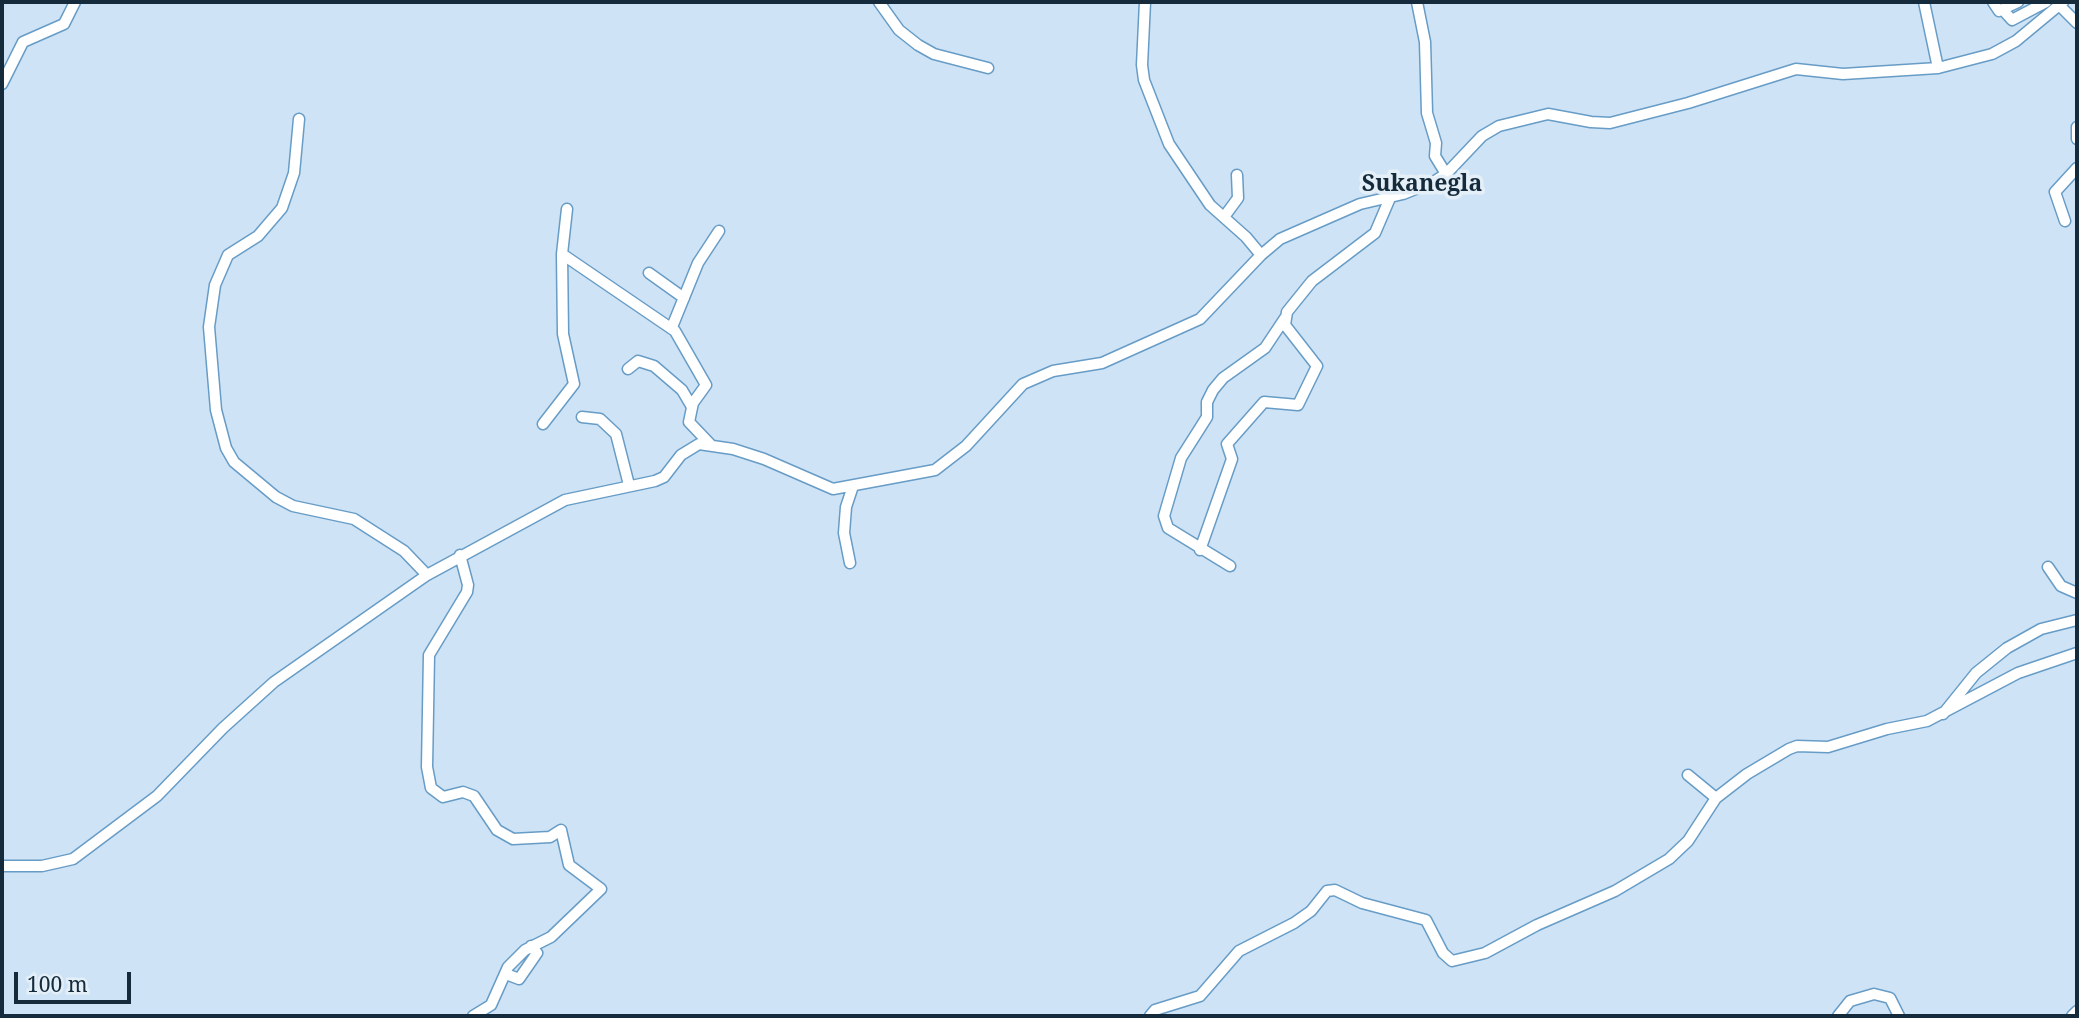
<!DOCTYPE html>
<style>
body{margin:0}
#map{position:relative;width:2079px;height:1018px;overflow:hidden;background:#cee3f5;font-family:"Noto Serif",serif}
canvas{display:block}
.frame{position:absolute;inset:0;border:4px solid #152b3b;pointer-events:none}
.scale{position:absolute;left:14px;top:972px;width:117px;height:32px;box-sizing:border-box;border:4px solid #152b3b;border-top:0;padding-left:9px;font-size:21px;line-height:24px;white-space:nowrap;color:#152b3b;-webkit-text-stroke:5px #e4eff8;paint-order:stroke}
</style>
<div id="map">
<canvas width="2079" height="1018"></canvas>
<div class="frame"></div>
<div class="scale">100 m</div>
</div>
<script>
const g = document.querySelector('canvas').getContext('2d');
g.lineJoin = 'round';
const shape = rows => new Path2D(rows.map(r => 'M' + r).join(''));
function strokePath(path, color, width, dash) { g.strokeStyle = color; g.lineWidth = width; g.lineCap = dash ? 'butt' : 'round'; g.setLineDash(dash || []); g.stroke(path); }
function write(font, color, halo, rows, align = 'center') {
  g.font = font + ' "Noto Serif",serif'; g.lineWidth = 7; g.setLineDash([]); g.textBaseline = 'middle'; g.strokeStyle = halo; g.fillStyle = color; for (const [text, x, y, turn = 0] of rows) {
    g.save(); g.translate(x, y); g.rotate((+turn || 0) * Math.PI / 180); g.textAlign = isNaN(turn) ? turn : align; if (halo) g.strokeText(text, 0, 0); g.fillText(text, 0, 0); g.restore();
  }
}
const minor = shape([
 [879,2,899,30,918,45,934,54,988,68],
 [1145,2,1142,65,1144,80,1169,144,1210,205,1246,237,1261,255],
 [1417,2,1425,42,1427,113,1436,143,1435,156,1446,174],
 [1924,2,1938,68],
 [1993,2,1999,11,2018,2],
 [2059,5,2077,23],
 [2003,10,2012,20,2046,2],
 [2,84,23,42,64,24,75,2],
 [299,119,294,173,282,208,258,236,228,255,215,285,209,327,216,410,226,448,234,462,276,497,293,506,354,519,404,551,427,575],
 [2077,127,2077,139],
 [1224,217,1238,198,1237,175],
 [2065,221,2055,192,2077,168],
 [562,254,675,331,706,385,693,403,689,422,710,444],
 [649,273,684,298],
 [672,327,698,263,719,231],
 [628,369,638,361,654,366,682,390,692,407],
 [582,417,600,419,616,434,629,485],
 [543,424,574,384,563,334,562,254,567,209],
 [1200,550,1232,459,1227,444,1264,402,1298,405,1317,366,1285,325,1287,312,1312,281,1375,233,1390,198],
 [460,555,468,585,467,592,429,655,427,767,431,788,443,797,463,792,474,796,497,830,513,839,550,837,561,830,569,865,601,889,551,937,525,950,508,967,491,1005,473,1016],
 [850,563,844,533,846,507,853,486],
 [1230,566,1168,528,1164,516,1181,458,1207,417,1207,402,1213,390,1223,378,1265,348,1285,318],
 [2048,567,2061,586,2077,593],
 [1943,714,1976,673,2007,648,2041,629,2077,620],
 [1688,775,1716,798],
 [2,866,42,866,73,859,157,796,223,728,274,682,427,575,565,500,655,481,664,477,681,455,699,444,733,449,764,459,833,489,935,470,966,446,1023,384,1053,371,1102,363,1200,319,1261,255,1280,239,1360,204,1403,194,1435,181,1446,174,1482,136,1499,126,1548,114,1591,122,1610,123,1688,103,1796,69,1843,74,1938,68,1992,54,2016,41,2063,2],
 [506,974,519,979,537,953,531,946],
 [1150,1016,1155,1010,1200,996,1239,951,1294,923,1311,911,1327,891,1335,890,1362,903,1426,920,1443,953,1452,961,1485,953,1537,925,1615,891,1669,859,1688,841,1716,798,1747,774,1789,749,1797,746,1828,747,1887,729,1927,721,2018,673,2077,653],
 [1838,1016,1850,1001,1874,994,1890,998,1899,1016],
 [2072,1016,2077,1011]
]);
strokePath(minor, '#679cc6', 13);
strokePath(minor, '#fff', 10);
write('bold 23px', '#152b3b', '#e4eff8', [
 ["Sukanegla",1422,184]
]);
</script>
